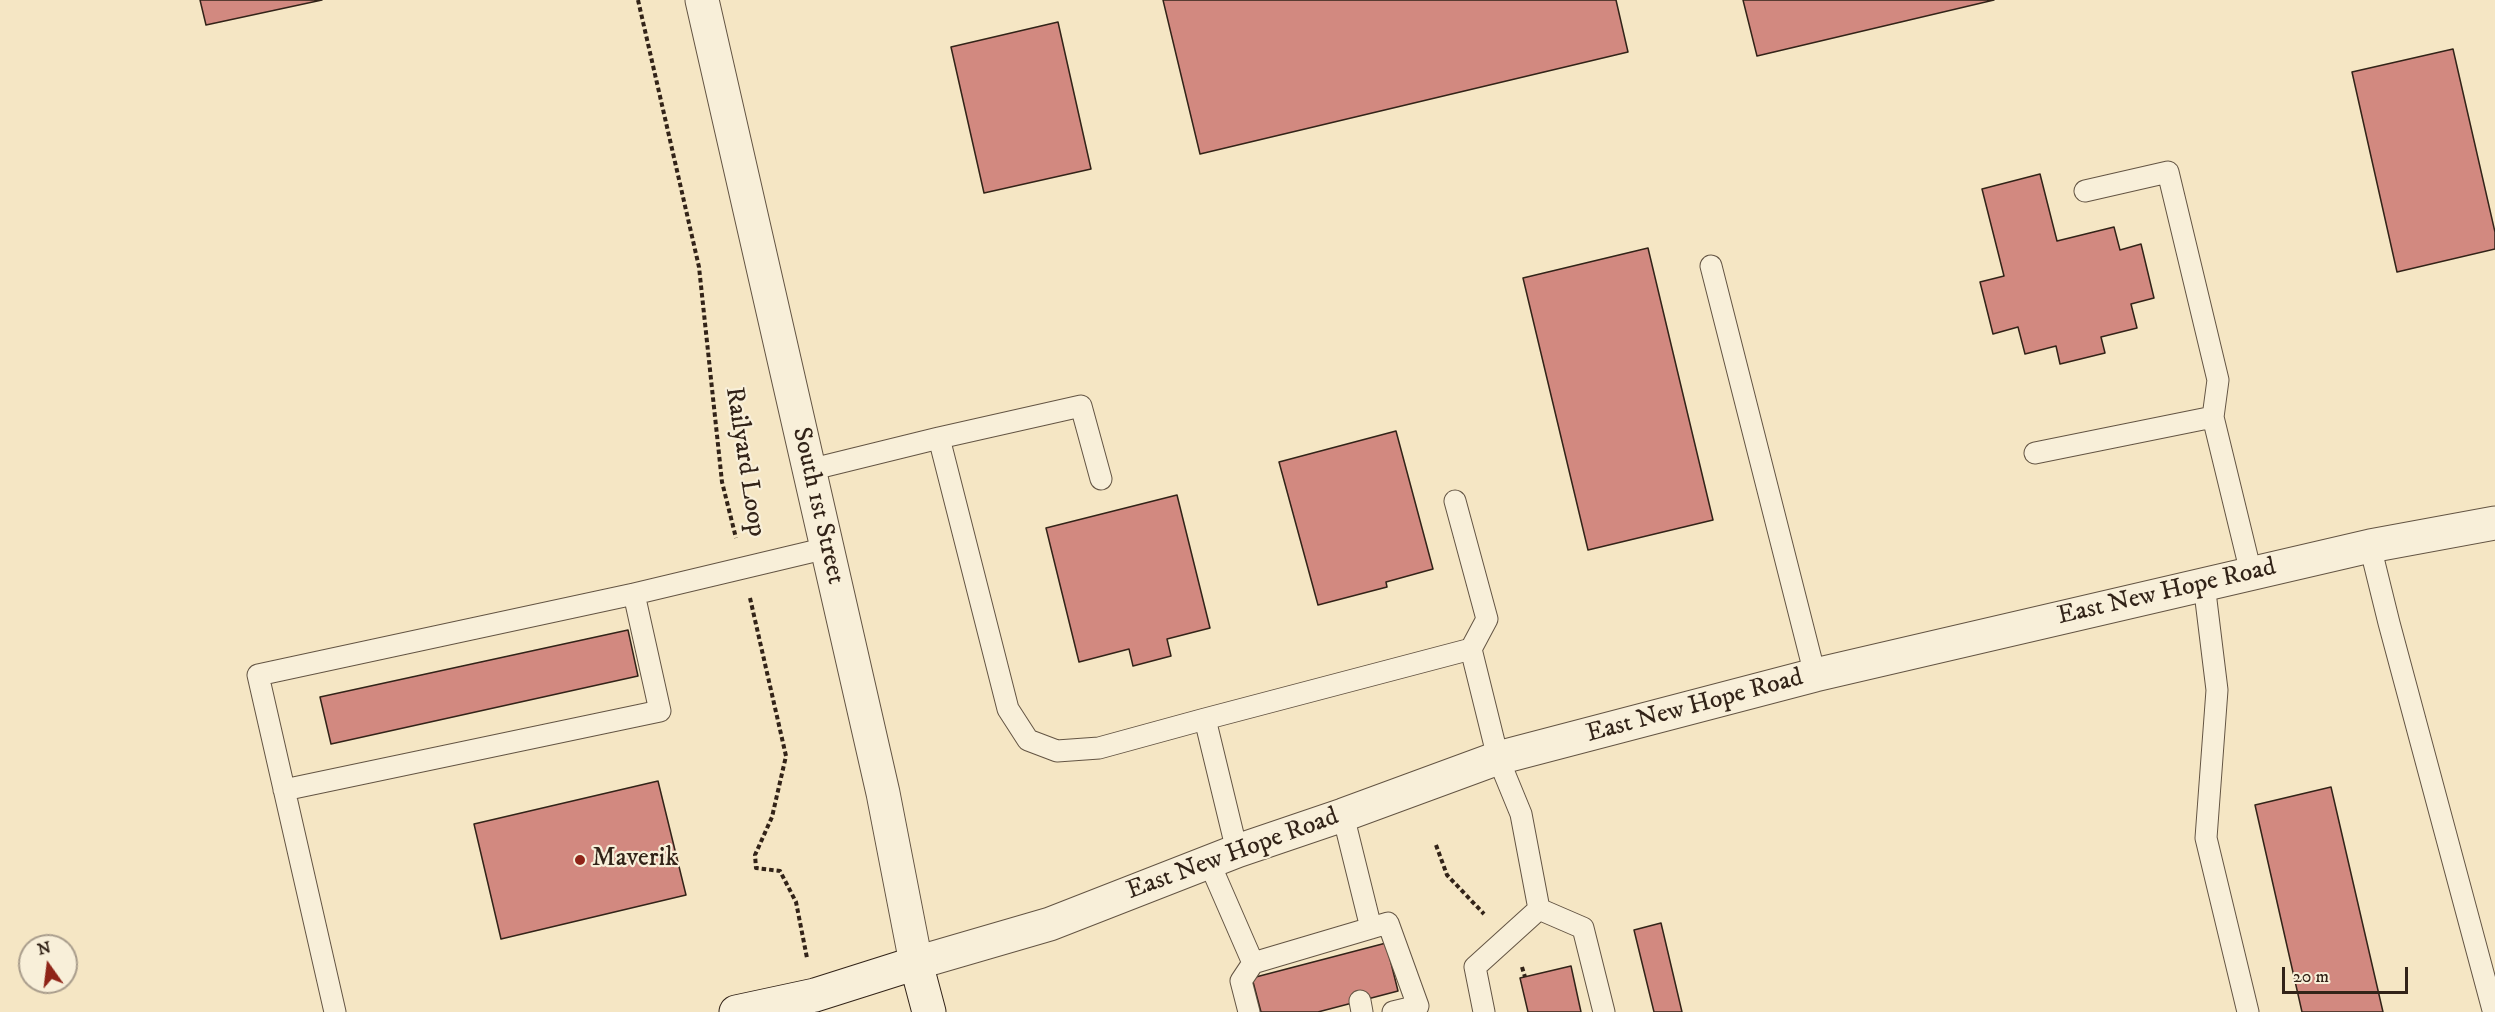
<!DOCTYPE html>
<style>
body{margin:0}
#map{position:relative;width:2495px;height:1012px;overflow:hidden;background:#f5e6c4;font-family:"IM FELL DW Pica",serif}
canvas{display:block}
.north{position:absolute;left:18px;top:934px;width:60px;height:60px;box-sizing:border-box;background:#f8efd9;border:2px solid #a99d8c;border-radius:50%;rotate:346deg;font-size:16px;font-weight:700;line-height:24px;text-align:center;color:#322318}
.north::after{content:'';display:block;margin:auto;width:21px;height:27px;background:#8f2418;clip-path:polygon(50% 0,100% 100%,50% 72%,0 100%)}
.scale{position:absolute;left:2282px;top:967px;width:126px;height:27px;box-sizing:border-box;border:3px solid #322318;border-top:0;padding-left:8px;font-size:18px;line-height:21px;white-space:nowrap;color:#322318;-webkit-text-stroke:4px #f8efd9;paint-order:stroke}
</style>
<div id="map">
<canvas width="2495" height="1012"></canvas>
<div class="north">N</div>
<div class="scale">20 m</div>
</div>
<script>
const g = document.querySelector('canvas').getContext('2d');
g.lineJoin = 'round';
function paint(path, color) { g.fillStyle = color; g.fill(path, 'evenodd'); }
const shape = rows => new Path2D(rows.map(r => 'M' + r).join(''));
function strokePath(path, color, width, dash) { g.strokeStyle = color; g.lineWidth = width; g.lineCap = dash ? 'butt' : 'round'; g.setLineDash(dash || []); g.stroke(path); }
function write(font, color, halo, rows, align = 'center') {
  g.font = font + ' "IM FELL DW Pica",serif'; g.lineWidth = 4.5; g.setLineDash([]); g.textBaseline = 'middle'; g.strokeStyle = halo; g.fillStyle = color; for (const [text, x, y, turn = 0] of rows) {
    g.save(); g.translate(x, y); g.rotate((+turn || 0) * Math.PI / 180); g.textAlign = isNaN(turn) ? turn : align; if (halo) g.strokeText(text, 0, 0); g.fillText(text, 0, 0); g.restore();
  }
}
const building = shape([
 [200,0,322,0,206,25,200,0],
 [1163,0,1616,0,1628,52,1200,154,1163,0],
 [1743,0,1994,0,1757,56,1743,0],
 [1058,22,1091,169,984,193,951,47,1058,22],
 [2453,49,2495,232,2495,249,2397,272,2352,72,2453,49],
 [2040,174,2057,241,2114,227,2120,250,2141,244,2154,298,2131,304,2137,328,2101,337,2105,353,2060,364,2056,346,2025,354,2018,327,1993,334,1980,282,2004,276,1982,189,2040,174],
 [1648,248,1713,520,1588,550,1523,278,1648,248],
 [1396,431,1433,569,1386,582,1387,587,1318,605,1279,462,1396,431],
 [1177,495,1210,628,1167,639,1171,656,1133,666,1129,649,1079,662,1046,528,1177,495],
 [628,630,638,676,331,744,320,697,628,630],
 [658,781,686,895,501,939,474,824,658,781],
 [2331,787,2383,1012,2302,1012,2255,805,2331,787],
 [1661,923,1682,1012,1654,1012,1634,930,1661,923],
 [1386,943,1398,991,1318,1012,1261,1012,1252,978,1386,943],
 [1571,966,1581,1012,1528,1012,1520,978,1571,966]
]);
paint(building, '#d28980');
strokePath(building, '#322318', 1.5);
const service = shape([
 [2085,191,2168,172,2218,380,2213,417],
 [1711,266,1815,675],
 [939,438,1081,406,1101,479],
 [2035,453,2213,417,2251,573],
 [809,470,939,438,1008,709,1028,740,1057,751,1099,748,1205,719],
 [1455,501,1487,619,1471,649],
 [2370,546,2389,623,2493,1010,2495,1012],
 [2204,584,2217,690,2206,838,2248,1012],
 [284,790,660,711,634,594],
 [1343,815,1371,928],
 [1237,851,1205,719,1471,649,1498,758,1521,814,1539,909],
 [1209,862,1253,963],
 [1539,909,1583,928,1604,1012],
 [1360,1001,1362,1012],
 [335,1012,258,675,634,594,827,548],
 [1249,1012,1241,981,1253,963,1388,923,1418,1006,1393,1012],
 [1484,1012,1475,967,1539,909]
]);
const tertiary = shape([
 [702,0,883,793,916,963,1050,924,1237,851,1343,815,1498,758,1815,675,2370,546,2495,523]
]);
const secondary = shape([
 [736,1012,815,995,916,963,929,1012]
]);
strokePath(service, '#635443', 23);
strokePath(tertiary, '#635443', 35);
strokePath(secondary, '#322318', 35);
strokePath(shape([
 [638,0,699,267,722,482,736,538],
 [750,598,786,756,772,817,755,855,756,868,780,871,796,902,807,958],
 [1436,845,1447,875,1484,914],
 [1522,967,1525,977]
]), '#322318', 4, [4.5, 3]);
strokePath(service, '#f8efd9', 21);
strokePath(tertiary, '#f8efd9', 33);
strokePath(secondary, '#f8efd9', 33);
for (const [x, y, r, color] of [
 [580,860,6,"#8f2418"]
]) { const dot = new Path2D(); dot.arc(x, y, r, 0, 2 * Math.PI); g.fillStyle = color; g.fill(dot); strokePath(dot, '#f8efd9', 2); }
write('26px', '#322318', '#f8efd9', [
 ["Railyard Loop",744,462,81],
 ["South 1st Street",817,506,77],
 ["East New Hope Road",2167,593,-13],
 ["East New Hope Road",1695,707,-15],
 ["East New Hope Road",1233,855,-20]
]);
write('26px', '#322318', '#f8efd9', [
 ["Maverik",592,860]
], 'left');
</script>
